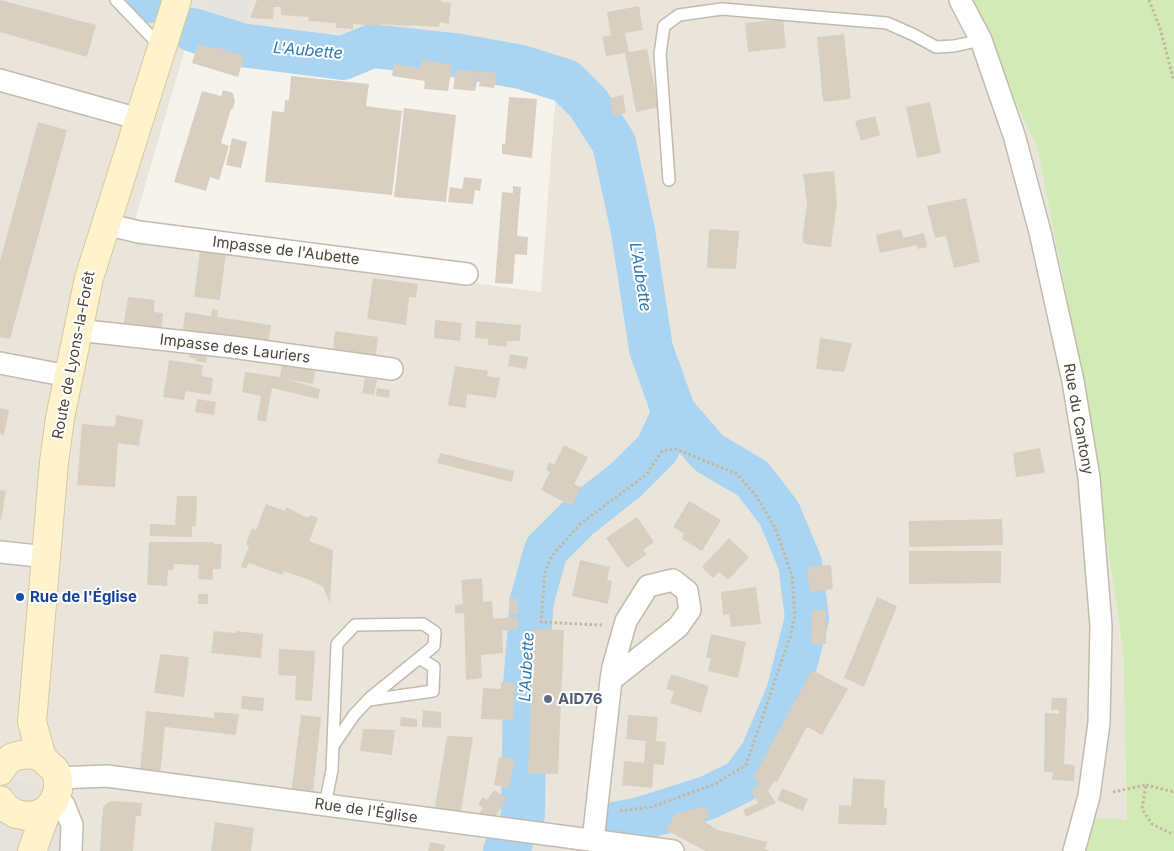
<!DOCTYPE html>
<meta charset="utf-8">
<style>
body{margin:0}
canvas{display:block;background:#f6f3ec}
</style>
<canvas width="1174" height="851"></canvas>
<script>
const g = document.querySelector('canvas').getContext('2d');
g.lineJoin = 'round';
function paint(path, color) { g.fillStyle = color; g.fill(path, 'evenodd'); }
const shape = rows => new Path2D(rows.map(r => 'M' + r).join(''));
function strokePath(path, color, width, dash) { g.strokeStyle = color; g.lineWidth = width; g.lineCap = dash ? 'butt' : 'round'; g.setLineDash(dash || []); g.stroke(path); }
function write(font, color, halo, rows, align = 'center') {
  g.font = font + ' Inter,sans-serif'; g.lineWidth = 4; g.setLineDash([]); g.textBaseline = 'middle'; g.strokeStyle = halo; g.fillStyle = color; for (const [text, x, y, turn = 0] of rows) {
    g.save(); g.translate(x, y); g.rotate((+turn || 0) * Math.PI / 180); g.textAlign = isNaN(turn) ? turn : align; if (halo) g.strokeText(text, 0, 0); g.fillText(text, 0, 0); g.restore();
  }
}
paint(shape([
 [0,0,967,0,1037,147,1077,349,1123,648,1127,821,1095,818,1085,851,68,851,74,792,24,781,0,779],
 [196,11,242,23,558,63,541,292,130,237]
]), '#eae5da');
paint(shape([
 [0,779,24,781,74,792,68,851,0,851]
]), '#e6e2dd');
paint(shape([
 [967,0,1174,0,1174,851,1085,851,1095,818,1127,820,1123,648,1077,349,1037,147]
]), '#d2eab5');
paint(shape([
 [210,0,250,0,243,28,205,16]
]), '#e5e3e0');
strokePath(shape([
 [149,0,150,1],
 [193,30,241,45,343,58,372,46,454,55,521,67,566,81,588,103,614,143,633,231,651,349,674,413,657,449,627,479,579,517,546,550,532,600,525,686,523,815,522,818],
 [608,825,637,820,707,798,742,781,762,754,788,693,807,618,800,563,779,513,753,479,709,453,674,413],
 [505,851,511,843]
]), '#a9d4f2', 44);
paint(shape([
 [0,0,96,25,87,57,0,32],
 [257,0,441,0,441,2,451,3,449,24,440,22,439,27,411,25,411,26,382,24,382,26,353,24,353,29,336,28,336,23,308,21,309,17,281,15,281,7,274,7,273,19,250,18],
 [639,6,643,30,625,33,629,52,647,49,659,107,636,112,625,53,606,56,602,37,611,35,607,12],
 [783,19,786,48,748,52,745,23],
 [844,34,851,99,823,102,817,37],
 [198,44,212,48,212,46,244,56,238,77,192,63],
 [422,60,452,65,448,91,424,89,425,81,392,76,394,64,420,68],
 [456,70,497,73,494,88,479,86,481,78,478,77,475,91,453,89],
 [291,76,369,84,366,106,402,111,392,195,265,182,272,111,284,112,285,100,289,100],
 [223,90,233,93,235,101,233,109,231,109,221,143,229,146,219,180,210,177,206,191,174,182,202,91,221,96],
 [623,95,626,113,613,116,610,98],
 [509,97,537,99,532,158,502,154,502,144,505,144],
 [930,102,941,153,917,158,906,107],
 [404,108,456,115,446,202,394,197],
 [875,116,880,135,861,141,855,121],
 [38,122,67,130,10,339,0,337,0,261],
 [232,138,247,142,241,168,226,165],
 [834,171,837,203,831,247,805,244,802,239,807,202,803,174],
 [464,177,482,179,480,191,475,190,473,204,448,202,450,187,462,189],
 [513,186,521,187,517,236,528,237,527,255,515,254,513,284,495,283,502,192,513,193],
 [966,198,980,262,954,268,946,236,935,238,927,206],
 [709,229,739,231,736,269,707,268],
 [901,229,903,238,924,233,927,247,918,249,917,245,880,253,876,235],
 [200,249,226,252,220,300,194,297],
 [373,278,418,284,416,298,409,297,406,325,367,319],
 [128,297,155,300,154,312,163,313,161,335,123,329],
 [212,309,218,310,217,317,271,325,268,343,183,330,185,312,211,316],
 [435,320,462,323,460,341,434,338],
 [476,321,521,325,520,341,507,341,507,347,488,345,488,339,475,338],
 [335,331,378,337,376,355,333,349],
 [820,338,852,343,844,372,816,369],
 [197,347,208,349,206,363,196,361,196,359,188,357],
 [510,354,528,357,526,369,508,366],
 [283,359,317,364,313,384,286,379,320,389,318,399,272,388,266,422,257,420,261,396,242,392,245,372,280,377],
 [169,360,203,365,202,376,213,378,211,395,186,391,184,400,163,397],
 [455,366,488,371,487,376,500,378,496,398,467,394,466,408,448,405],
 [365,378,377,380,374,395,362,393],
 [377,388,390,390,389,398,376,396],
 [197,399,216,402,214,415,195,412],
 [0,408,9,410,4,435,0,434],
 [116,415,143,420,139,446,118,443,115,487,77,485,82,424,115,427],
 [564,445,588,457,574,484,581,487,572,506,541,490,550,472,546,470,549,462,554,465],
 [1040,448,1045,473,1016,477,1013,453],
 [440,453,514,471,512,482,437,463],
 [0,490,6,491,1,521,0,521],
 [177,496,197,496,196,526,192,526,192,537,150,536,150,524,175,525],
 [689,501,721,520,702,551,682,539,684,534,673,527],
 [266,504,285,511,286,507,290,509,307,518,311,515,318,518,309,541,333,550,330,603,323,587,312,581,284,571,282,575,249,563,246,569,241,567,249,546,246,544,252,528,256,530],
 [637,517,654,542,643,550,647,554,627,568,606,538],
 [1002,519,1003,545,909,547,909,521],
 [729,538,749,557,728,580,719,572,713,578,702,567],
 [149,542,214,542,214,544,222,544,221,569,213,569,213,580,198,579,199,565,174,564,173,570,168,570,167,586,147,585],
 [909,551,1001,551,1001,583,909,584],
 [580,560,610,567,607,580,612,581,608,604,572,596],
 [831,565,833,589,810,592,807,567],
 [482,578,483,602,492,601,493,619,517,617,518,629,502,631,503,653,481,655,482,678,466,680,464,613,455,614,455,605,463,604,461,580],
 [756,587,761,624,731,627,729,614,723,615,721,592],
 [198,594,208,594,208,604,198,604],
 [877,597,897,606,864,687,844,678],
 [509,598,517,598,518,614,510,615],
 [812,610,826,610,826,644,811,644],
 [534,629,564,630,558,774,528,773],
 [214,631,236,633,236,631,263,634,261,658,211,653],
 [711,634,746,642,738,678,708,671,711,659,706,657],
 [279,649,315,651,312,701,295,700,296,676,278,675],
 [160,654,189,657,184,697,154,693],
 [812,670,848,689,822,735,807,727,777,782,774,781,768,791,776,803,746,817,743,810,758,803,751,790,761,784,753,778],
 [671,674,709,686,701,713,670,703,674,692,666,689],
 [501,682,515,683,513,720,481,719,483,688,501,689],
 [242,696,264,698,263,711,241,709],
 [1052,698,1067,698,1064,764,1075,765,1074,781,1052,780,1053,772,1044,772,1045,713,1059,714,1059,710,1051,710],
 [423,710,441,712,441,728,422,727],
 [146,711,214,718,214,712,239,714,236,735,165,727,160,775,140,772],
 [301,715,321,717,313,793,291,794],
 [628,715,658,717,656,741,666,742,664,765,654,764,652,788,622,785,624,761,644,763,646,741,626,739],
 [401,717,417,719,417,727,400,726],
 [363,729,395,730,392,755,360,751],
 [447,736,473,737,460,817,434,813],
 [499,757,515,759,509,788,494,785],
 [853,778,885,780,884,808,887,808,886,825,838,824,839,805,851,806],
 [782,788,808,799,803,811,777,800],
 [494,790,507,798,492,822,475,819,483,808,478,804,483,797,487,800],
 [110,801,142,803,141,816,136,816,133,851,100,851,103,807],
 [705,806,709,817,702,820,718,830,767,842,765,849,770,851,706,851,666,830,675,814],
 [215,822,254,828,251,851,211,851],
 [430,842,445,845,444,851,428,851]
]), '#d8cfc1');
const service = shape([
 [116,0,161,47],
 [669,180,660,54,664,26,679,15,722,9,887,23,914,35,936,47,954,46,981,40],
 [369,700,433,691,434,667,419,658],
 [325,805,332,770,337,644,355,625,423,624,435,632,434,646,370,698,354,715,333,746]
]);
const minor = shape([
 [960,0,981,40,1014,135,1040,232,1073,381,1089,478,1101,626,1099,723,1089,796,1074,851],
 [0,80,139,119],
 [105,224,139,232,467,274],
 [77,330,232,347,392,369],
 [0,363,68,376],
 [0,552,47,557],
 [58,778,107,776,673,851],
 [54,801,64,805,72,825,71,851],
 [593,841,611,680,613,667,626,621,648,586,673,580,687,591,690,610,678,627,611,680]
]);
const secondary = shape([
 [42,758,32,722,54,462,60,418,89,278,177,0],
 [0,771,6,762,13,757,21,755,32,754,42,758,55,770,58,778,58,790,54,801,47,810,37,815,27,816,16,814,6,808,0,800],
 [32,851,47,810]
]);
strokePath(service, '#c2bbae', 14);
strokePath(minor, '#c2bbae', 24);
strokePath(secondary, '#d6c79b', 30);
strokePath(shape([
 [1149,0,1160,28,1174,81],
 [602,625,541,622,545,572,551,557,580,524,646,475,662,451,676,449,737,474,756,496,776,530,792,575,795,616,790,637,746,765,715,784,652,807,618,811],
 [1146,785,1174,792],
 [1113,792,1146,785,1142,809,1152,824,1170,833,1174,832]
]), '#c4b79f', 3, [2.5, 2.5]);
strokePath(service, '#fff', 11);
strokePath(minor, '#fff', 21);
strokePath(secondary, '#fff3cd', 28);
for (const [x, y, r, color] of [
 [20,597,5,"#1a4fb4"],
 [548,699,5,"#5c6f8a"]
]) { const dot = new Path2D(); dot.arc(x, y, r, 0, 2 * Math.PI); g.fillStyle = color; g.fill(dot); strokePath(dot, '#fff', 2); }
write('15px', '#4b4439', '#fff', [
 ["Impasse de l'Aubette",286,251,7],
 ["Impasse des Lauriers",235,349,7],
 ["Route de Lyons-la-Forêt",74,355,-79],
 ["Rue du Cantony",1078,419,80],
 ["Rue de l'Église",366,811,8]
]);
write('bold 15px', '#164399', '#fff', [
 ["Rue de l'Église",30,597]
], 'left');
write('bold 15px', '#4e5e75', '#fff', [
 ["AID76",558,699]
], 'left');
write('italic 16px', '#2e7ab2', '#fff', [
 ["L'Aubette",308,51,5],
 ["L'Aubette",640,277,81],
 ["L'Aubette",527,667,-87]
]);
</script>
